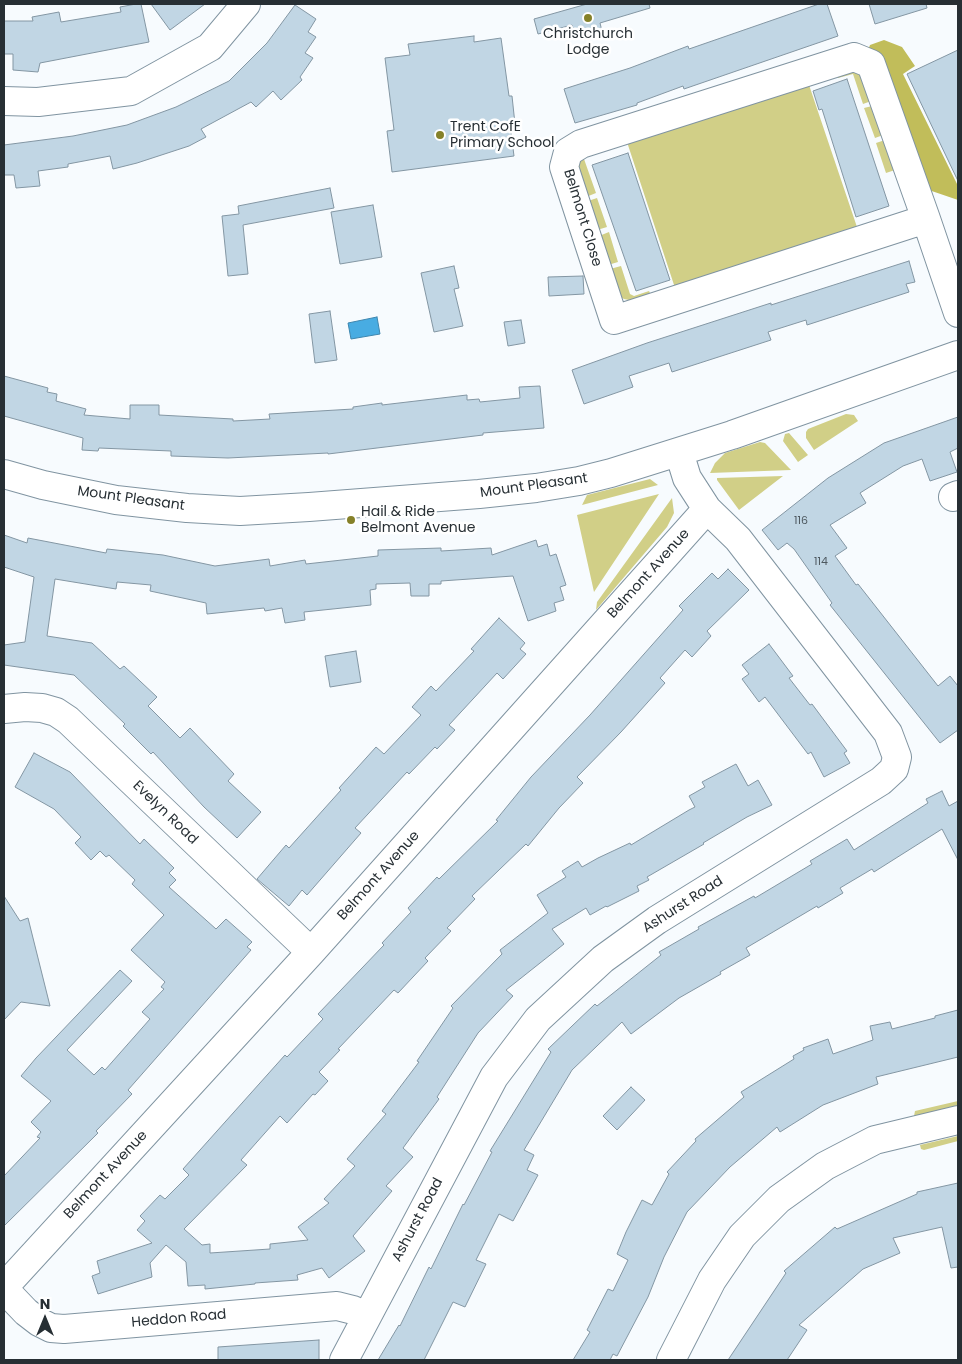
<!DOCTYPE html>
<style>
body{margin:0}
#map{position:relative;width:962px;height:1364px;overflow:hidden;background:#f7fbfe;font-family:Poppins,sans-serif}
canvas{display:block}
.frame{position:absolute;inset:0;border:5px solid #272f34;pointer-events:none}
.north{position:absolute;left:20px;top:1294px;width:50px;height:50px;-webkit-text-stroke:4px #fff;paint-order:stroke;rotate:0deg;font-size:14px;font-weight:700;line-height:20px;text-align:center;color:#272f34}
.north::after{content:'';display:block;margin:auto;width:18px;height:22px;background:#272f34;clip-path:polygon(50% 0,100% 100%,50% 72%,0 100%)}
</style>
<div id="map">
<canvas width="962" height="1364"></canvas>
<div class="frame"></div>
<div class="north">N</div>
</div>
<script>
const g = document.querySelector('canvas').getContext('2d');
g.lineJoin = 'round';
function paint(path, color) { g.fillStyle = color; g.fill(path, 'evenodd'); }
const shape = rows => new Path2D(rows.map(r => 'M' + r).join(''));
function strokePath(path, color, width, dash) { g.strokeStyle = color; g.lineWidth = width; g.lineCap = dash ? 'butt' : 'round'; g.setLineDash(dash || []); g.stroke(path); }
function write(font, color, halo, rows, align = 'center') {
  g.font = font + ' Poppins,sans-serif'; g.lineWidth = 5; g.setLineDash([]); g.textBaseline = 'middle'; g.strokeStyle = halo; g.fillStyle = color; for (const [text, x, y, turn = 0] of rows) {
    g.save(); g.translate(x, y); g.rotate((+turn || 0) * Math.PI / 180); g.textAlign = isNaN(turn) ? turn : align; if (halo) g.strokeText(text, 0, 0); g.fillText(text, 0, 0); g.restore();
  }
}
paint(shape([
 [848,70,863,73,874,100,863,104,853,74,838,78,837,74],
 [808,82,858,230,676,291,627,142],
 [876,105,886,134,875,138,864,108],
 [888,139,898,169,886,173,876,143],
 [584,159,596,193,586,197,577,167,580,160],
 [597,198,607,227,597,230,588,201],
 [609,232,618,262,608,265,599,236],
 [621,266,630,294,634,296,649,291,651,295,634,301,624,299,619,296,610,269],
 [846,414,854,415,858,421,814,450,806,438,806,432,808,429],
 [789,433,808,455,798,462,783,441,785,434],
 [760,442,765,443,791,470,710,473,715,463,725,453],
 [783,476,739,510,717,480,717,478],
 [650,479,658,485,582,505,587,495],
 [659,494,594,592,577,515],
 [672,498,674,513,667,527,596,610,597,602],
 [958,1101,958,1108,916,1118,914,1116,915,1111],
 [958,1136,958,1141,924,1150,921,1149,920,1145]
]), '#d1cf87');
paint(shape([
 [884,40,902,47,915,66,903,74,958,186,958,200,920,187,867,53,870,45]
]), '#c1bd5a');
const water = shape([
 [377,317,380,334,351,339,348,323,377,317]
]);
paint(water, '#48ace2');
strokePath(water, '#3e86ae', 1);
const building = shape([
 [136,4,141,4,149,42,40,63,38,72,13,70,13,54,4,54,4,21,33,21,32,17,59,12,61,22,121,12,120,7,136,4],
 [151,4,205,4,170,30,151,4],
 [587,4,649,4,650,8,600,23,602,31,576,39,572,25,538,34,534,19,587,4],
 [819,4,827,4,838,36,684,89,683,86,637,103,637,105,575,123,564,89,630,68,688,46,689,49,819,4],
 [869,4,926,4,927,8,875,24,869,4],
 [295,5,316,19,308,32,316,37,305,53,313,58,300,77,302,80,281,100,273,91,256,107,251,102,201,129,206,137,189,146,137,163,113,169,110,156,68,164,68,167,38,171,40,186,16,188,14,175,4,175,4,145,73,136,127,125,176,107,229,81,267,43,295,5],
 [474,36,474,42,501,38,509,96,512,96,515,124,510,125,514,156,392,172,387,131,394,130,385,58,410,55,408,44,474,36],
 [958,50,958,181,907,74,958,50],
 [847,79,889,206,856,217,822,109,819,110,813,91,847,79],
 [628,153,670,280,636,291,592,165,628,153],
 [330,188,334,208,243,225,248,274,228,276,222,216,239,214,238,206,330,188],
 [373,205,382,257,340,264,331,212,373,205],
 [909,261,915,282,906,284,909,292,807,325,806,320,768,332,771,340,672,372,669,363,629,376,633,387,584,404,572,370,647,343,771,303,771,305,909,261],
 [454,266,459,288,454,289,463,326,434,332,421,273,454,266],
 [583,276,584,294,549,296,548,277,583,276],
 [330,311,337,360,315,363,309,314,330,311],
 [521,320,525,343,508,346,504,322,521,320],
 [4,376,48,388,47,392,57,394,56,401,86,409,84,415,130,419,130,405,159,405,159,415,233,419,233,421,270,419,269,414,353,409,353,407,382,403,382,405,467,395,467,400,479,399,480,402,520,398,519,387,540,386,544,428,483,433,483,435,328,454,328,453,228,458,171,456,171,451,99,448,98,451,82,450,83,438,4,416,4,376],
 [958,417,958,448,950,452,957,472,930,481,922,459,903,466,860,493,866,503,830,525,847,548,835,556,856,585,858,584,938,686,950,676,958,686,958,730,940,743,830,605,832,603,794,549,787,543,778,550,762,530,828,478,884,443,958,417],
 [4,535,27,543,28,538,106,553,107,549,163,555,215,566,269,559,270,566,305,560,306,564,378,556,378,550,441,548,441,551,491,548,492,555,536,540,538,547,547,544,550,556,556,554,566,585,560,587,564,600,554,603,556,611,528,621,513,576,441,581,441,584,429,584,429,596,411,596,410,583,376,584,376,589,370,590,371,605,304,612,305,620,285,623,282,608,265,611,264,608,207,614,206,603,150,591,151,585,117,582,116,589,55,579,47,636,92,643,120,669,124,666,157,697,148,706,180,738,190,728,234,774,228,781,261,812,237,838,204,807,153,752,151,754,123,726,125,724,74,675,4,665,4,645,25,642,34,577,4,567,4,535],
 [728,569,749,590,707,631,711,636,692,657,685,650,660,678,665,683,621,732,577,777,583,783,559,808,528,846,526,844,472,896,475,899,447,928,451,931,425,958,428,961,398,993,394,990,338,1049,340,1050,319,1072,328,1081,315,1095,313,1094,287,1123,280,1116,241,1160,247,1165,184,1229,202,1245,210,1244,210,1253,270,1249,270,1244,308,1240,298,1227,329,1203,324,1199,355,1166,347,1159,386,1114,382,1111,419,1062,417,1061,453,1008,451,1006,502,954,500,950,548,913,537,895,566,877,562,871,578,861,582,867,598,858,630,843,631,845,689,810,695,807,689,796,705,787,702,782,736,764,748,786,758,780,772,805,747,817,703,843,704,844,647,877,649,880,637,886,639,891,607,907,606,906,590,915,586,908,552,929,564,944,506,990,513,996,478,1033,437,1097,439,1099,403,1148,413,1157,386,1186,392,1191,353,1236,365,1251,329,1278,322,1268,297,1275,298,1280,255,1283,255,1284,205,1289,205,1285,188,1286,186,1262,166,1245,150,1263,152,1277,98,1294,92,1276,100,1273,97,1261,152,1243,137,1230,145,1221,140,1216,160,1195,165,1199,189,1175,183,1169,285,1055,287,1057,323,1019,318,1014,384,945,382,943,411,912,408,908,437,877,439,879,498,821,496,820,531,777,590,715,683,610,679,606,712,573,718,579,728,569],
 [499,618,525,643,520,649,526,654,503,679,497,673,449,725,455,730,437,749,435,747,409,774,407,772,355,828,361,833,307,895,302,890,289,906,257,879,286,845,289,848,341,790,339,788,376,747,384,754,421,715,412,707,431,686,436,691,474,651,471,649,499,618],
 [769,644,793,676,789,678,810,705,812,704,847,751,844,753,850,763,824,777,811,752,808,754,765,697,759,702,742,679,749,674,742,665,769,644],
 [356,651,361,682,330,687,325,656,356,651],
 [34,753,70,772,140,844,144,839,174,868,169,873,176,880,169,887,216,929,226,919,252,942,247,947,251,950,128,1090,132,1094,96,1131,98,1133,4,1226,4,1176,40,1138,37,1137,41,1132,31,1122,51,1101,21,1076,36,1058,120,970,132,981,67,1050,94,1075,102,1067,105,1070,150,1019,142,1012,164,989,161,987,165,982,131,950,164,915,132,884,135,880,109,855,106,857,100,851,91,860,75,843,81,837,54,809,15,787,34,753],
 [942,791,949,806,958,801,958,860,942,829,874,872,872,869,840,888,843,893,818,908,817,906,746,948,750,955,720,972,721,974,679,998,631,1034,622,1022,572,1070,524,1150,534,1155,527,1170,538,1175,513,1221,499,1214,476,1260,486,1264,465,1307,453,1302,424,1360,378,1360,399,1325,400,1326,429,1267,431,1269,463,1204,464,1205,492,1152,490,1151,551,1052,548,1049,595,1004,597,1006,661,955,659,952,699,929,698,927,754,896,755,898,812,864,810,861,847,839,854,850,928,803,926,799,942,791],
 [4,896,20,921,28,918,50,1006,21,1002,4,1020,4,896],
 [958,1010,958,1057,876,1077,878,1084,823,1105,780,1132,777,1127,730,1167,687,1212,664,1257,648,1297,617,1356,613,1354,610,1360,573,1360,590,1332,587,1330,608,1289,613,1291,628,1260,617,1254,626,1232,642,1200,652,1205,669,1174,667,1172,696,1141,695,1139,744,1097,741,1092,794,1059,793,1056,804,1050,803,1048,828,1039,833,1054,873,1040,870,1026,890,1022,892,1029,935,1018,935,1016,958,1010],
 [631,1087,645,1100,617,1130,603,1116,631,1087],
 [958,1183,958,1267,951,1268,942,1227,893,1238,900,1253,863,1269,799,1325,807,1330,787,1360,728,1360,786,1273,784,1271,835,1227,837,1229,917,1194,917,1192,958,1183],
 [319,1340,319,1360,218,1360,218,1347,319,1340]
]);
paint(building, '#c1d6e4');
strokePath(building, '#8396a3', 1);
const minor = shape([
 [854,57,871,64,926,219,614,320,564,167,568,152,581,144,854,57],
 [4,101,38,102,131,91,210,47,246,4],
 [926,219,958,313],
 [4,474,43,485,116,500,187,508,240,511,309,507,479,494,536,488,579,481,611,473,732,435,958,355],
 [953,497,958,495],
 [4,709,25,707,42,708,56,712,68,720,311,952],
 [4,1287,311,952,707,509,687,478,679,452],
 [4,1289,26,1312,39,1322,51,1328,64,1329,337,1306,353,1310,367,1316],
 [344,1360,494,1077,538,1019,603,959,657,920,881,781,894,769,897,757,888,733,738,539,707,509],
 [671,1360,712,1280,742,1236,779,1199,825,1166,875,1140,958,1120]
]);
strokePath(minor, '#8094a1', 30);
strokePath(minor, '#fff', 28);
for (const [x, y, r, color] of [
 [588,18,5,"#858129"],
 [440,135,5,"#858129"],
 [351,520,5,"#858129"]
]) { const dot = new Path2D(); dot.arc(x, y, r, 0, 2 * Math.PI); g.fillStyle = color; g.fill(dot); strokePath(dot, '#fff', 2); }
write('11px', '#4e5960', null, [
 ["116",801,521],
 ["114",821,562]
]);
write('14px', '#272f34', '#fff', [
 ["Christchurch",588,34,"center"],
 ["Lodge",588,50,"center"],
 ["Trent CofE",450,127],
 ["Primary School",450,143],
 ["Hail & Ride",361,512],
 ["Belmont Avenue",361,528]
], 'left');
write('14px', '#272f34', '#fff', [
 ["Belmont Close",582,218,73],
 ["Mount Pleasant",534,486,-8],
 ["Mount Pleasant",131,499,8],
 ["Belmont Avenue",649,574,-48],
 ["Evelyn Road",165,813,44],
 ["Belmont Avenue",379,876,-48],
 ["Ashurst Road",683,905,-33],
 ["Belmont Avenue",106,1175,-47],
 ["Ashurst Road",418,1220,-62],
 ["Heddon Road",179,1319,-5]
]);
</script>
